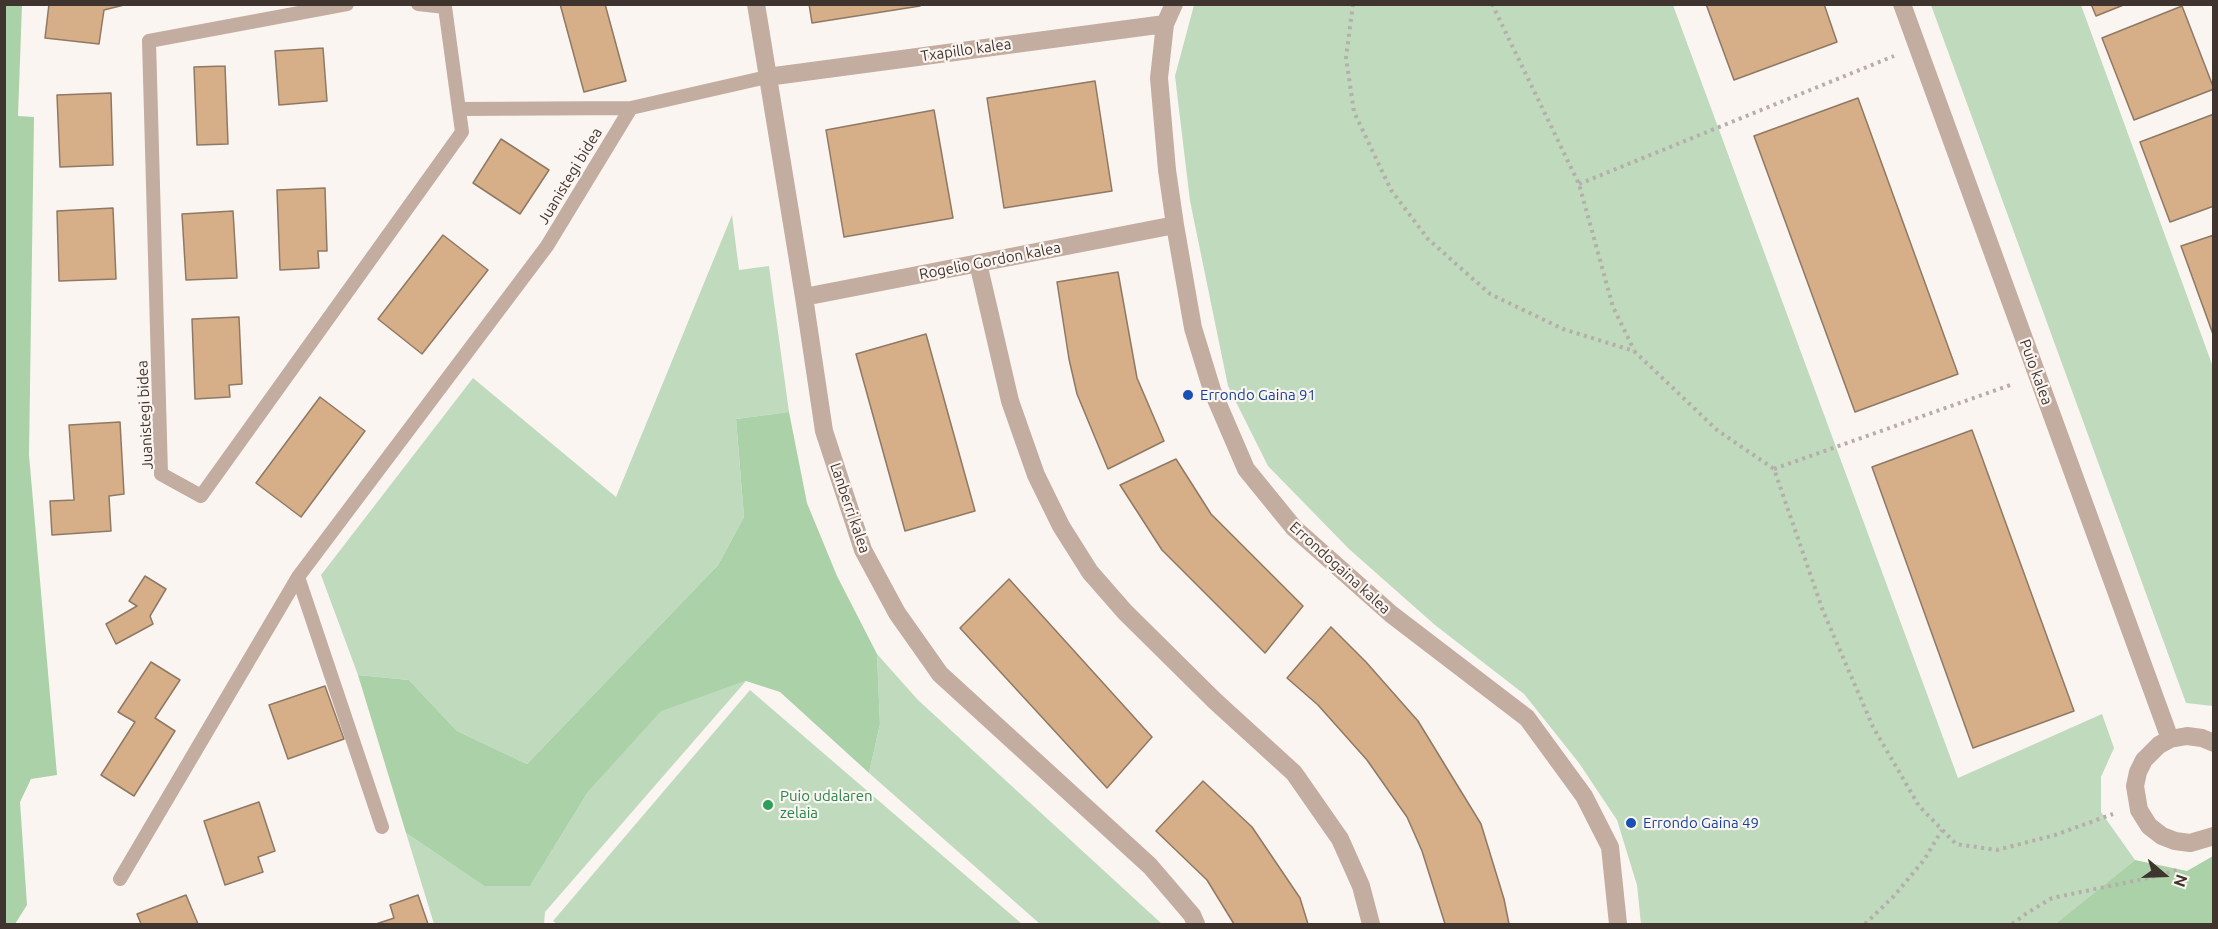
<!DOCTYPE html>
<style>
body{margin:0}
#map{position:relative;width:2218px;height:929px;overflow:hidden;background:#fbf5f1;font-family:Ubuntu,sans-serif}
canvas{display:block}
.frame{position:absolute;inset:0;border:6px solid #40342e;pointer-events:none}
.north{position:absolute;left:2134px;top:845px;width:60px;height:60px;-webkit-text-stroke:4px #fbf5f1;paint-order:stroke;rotate:109deg;font-size:16px;font-weight:700;line-height:24px;text-align:center;color:#40342e}
.north::after{content:'';display:block;margin:auto;width:21px;height:27px;background:#40342e;clip-path:polygon(50% 0,100% 100%,50% 72%,0 100%)}
</style>
<div id="map">
<canvas width="2218" height="929"></canvas>
<div class="frame"></div>
<div class="north">N</div>
</div>
<script>
const g = document.querySelector('canvas').getContext('2d');
g.lineJoin = 'round';
function paint(path, color) { g.fillStyle = color; g.fill(path, 'evenodd'); }
const shape = rows => new Path2D(rows.map(r => 'M' + r).join(''));
function strokePath(path, color, width, dash) { g.strokeStyle = color; g.lineWidth = width; g.lineCap = dash ? 'butt' : 'round'; g.setLineDash(dash || []); g.stroke(path); }
function write(font, color, halo, rows, align = 'center') {
  g.font = font + ' Ubuntu,sans-serif'; g.lineWidth = 4.5; g.setLineDash([]); g.textBaseline = 'middle'; g.strokeStyle = halo; g.fillStyle = color; for (const [text, x, y, turn = 0] of rows) {
    g.save(); g.translate(x, y); g.rotate((+turn || 0) * Math.PI / 180); g.textAlign = isNaN(turn) ? turn : align; if (halo) g.strokeText(text, 0, 0); g.fillText(text, 0, 0); g.restore();
  }
}
paint(shape([
 [1194,5,1673,5,1958,778,2102,714,2114,748,2101,777,2101,812,2135,860,2055,924,1641,924,1637,885,1617,820,1579,763,1524,694,1435,625,1349,549,1268,466,1228,386,1190,201,1175,76],
 [1931,5,2081,5,2213,367,2213,706,2186,703],
 [732,215,739,270,769,266,789,412,736,419,744,517,718,565,527,764,457,731,409,680,358,675,321,575,473,378,616,497],
 [877,654,918,700,1162,924,1040,924,869,773,880,724],
 [746,681,545,912,544,924,434,924,406,833,484,886,530,886,588,792,661,710],
 [750,690,1022,924,557,924,553,921]
]), '#bfdabd');
paint(shape([
 [22,5,18,116,34,117,29,455,57,775,31,779,20,802,27,905,15,924,5,924,4,5],
 [789,412,807,503,837,576,877,654,880,724,869,773,780,692,746,681,661,711,588,792,530,886,484,886,406,833,358,675,409,680,457,731,527,764,718,565,744,517,736,419],
 [2213,856,2213,924,2055,924,2135,860,2187,871]
]), '#abd1a9');
const building = shape([
 [49,4,128,4,104,10,99,44,45,38,49,4],
 [560,4,605,4,626,81,584,92,560,4],
 [809,4,919,4,920,6,812,23,809,4],
 [1706,4,1824,4,1837,42,1734,80,1706,4],
 [2091,4,2126,4,2096,16,2091,4],
 [2182,6,2214,89,2134,120,2102,38,2182,6],
 [323,48,327,101,279,105,275,51,323,48],
 [225,66,228,144,197,145,194,67,225,66],
 [1095,81,1112,191,1004,208,987,98,1095,81],
 [111,93,113,165,60,167,57,95,111,93],
 [1858,98,1958,374,1855,412,1754,136,1858,98],
 [934,110,953,218,844,237,826,130,934,110],
 [2214,114,2214,206,2170,222,2140,142,2214,114],
 [501,139,549,170,520,214,473,183,501,139],
 [325,188,327,251,318,251,319,268,280,270,277,190,325,188],
 [113,208,116,279,59,281,57,211,113,208],
 [233,211,237,278,186,280,182,214,233,211],
 [443,235,488,270,422,354,378,319,443,235],
 [2214,235,2214,337,2181,246,2214,235],
 [1118,272,1137,378,1164,441,1108,469,1077,394,1069,359,1057,282,1118,272],
 [239,317,242,384,229,385,230,397,195,399,192,319,239,317],
 [926,334,975,511,905,531,856,354,926,334],
 [320,397,365,431,301,517,256,483,320,397],
 [120,422,124,494,109,496,111,531,52,535,50,501,74,500,69,425,120,422],
 [1972,430,2074,711,1973,748,1872,467,1972,430],
 [1176,459,1211,514,1303,606,1265,653,1162,550,1120,485,1176,459],
 [145,576,166,589,150,616,153,624,116,644,106,624,137,606,129,601,145,576],
 [1009,579,1152,737,1107,788,960,628,1009,579],
 [1331,627,1366,662,1418,721,1481,824,1504,899,1509,924,1445,924,1422,851,1407,817,1367,760,1318,705,1287,678,1331,627],
 [151,662,180,680,155,718,175,731,134,796,101,775,135,722,118,712,151,662],
 [325,686,344,739,288,759,269,705,325,686],
 [1203,781,1252,827,1300,898,1308,924,1234,924,1207,880,1156,831,1203,781],
 [259,802,275,851,258,857,263,872,225,885,204,821,259,802],
 [186,895,198,924,141,924,137,914,186,895],
 [418,895,428,924,376,924,394,918,390,905,418,895]
]);
paint(building, '#d6ae88');
strokePath(building, '#8f7964', 1.5);
strokePath(shape([
 [1353,4,1346,58,1354,112,1391,190,1428,239,1490,294,1563,329,1634,351,1717,430,1774,469,1823,611,1873,727,1919,806,1956,844,1997,850,2055,835,2113,814],
 [1492,4,1579,184,1613,307,1634,350],
 [1579,184,1894,56],
 [1774,469,2013,384],
 [1865,924,1894,896,1924,860,1942,830],
 [2012,924,2027,913,2052,898,2153,877,2181,869]
]), '#b6aeaa', 4, [3, 4.5]);
strokePath(shape([
 [347,4,149,41,161,474,201,496,462,132,445,7,418,4],
 [460,109,631,108,767,77],
 [298,577,382,827],
 [120,879,298,577,547,246,631,108]
]), '#c3aca0', 14);
strokePath(shape([
 [756,4,804,297,824,431,863,550,897,613,940,674,1150,866,1192,915,1196,924],
 [1174,4,1165,24,1159,78,1167,170,1175,225,1193,328,1212,390,1246,469,1294,528,1391,614,1527,718,1584,796,1610,847,1618,924],
 [1902,4,2170,739],
 [767,77,1165,24],
 [978,263,1010,401,1036,475,1061,526,1090,572,1125,612,1215,701,1294,773,1340,839,1361,886,1371,924],
 [804,297,1175,225],
 [2214,743,2202,738,2187,736,2170,739,2159,745,2144,760,2138,772,2135,786,2139,810,2149,826,2162,836,2175,841,2190,843,2214,836]
]), '#c3aca0', 18);
for (const [x, y, r, color] of [
 [1188,395,6,"#1a4fb4"],
 [768,805,6,"#2e9e5b"],
 [1631,823,6,"#1a4fb4"]
]) { const dot = new Path2D(); dot.arc(x, y, r, 0, 2 * Math.PI); g.fillStyle = color; g.fill(dot); strokePath(dot, '#fbf5f1', 2); }
write('15px', '#40342e', '#fbf5f1', [
 ["Txapillo kalea",966,50,-8],
 ["Juanistegi bidea",570,176,-59],
 ["Rogelio Gordon kalea",990,261,-11],
 ["Puio kalea",2036,372,70],
 ["Juanistegi bidea",145,415,-93],
 ["Lanberri kalea",850,508,71],
 ["Errondogaina kalea",1340,568,42]
]);
write('15px', '#164399', '#fbf5f1', [
 ["Errondo Gaina 91",1200,395],
 ["Errondo Gaina 49",1643,823]
], 'left');
write('15px', '#27864d', '#fbf5f1', [
 ["Puio udalaren",780,796],
 ["zelaia",780,813]
], 'left');
</script>
